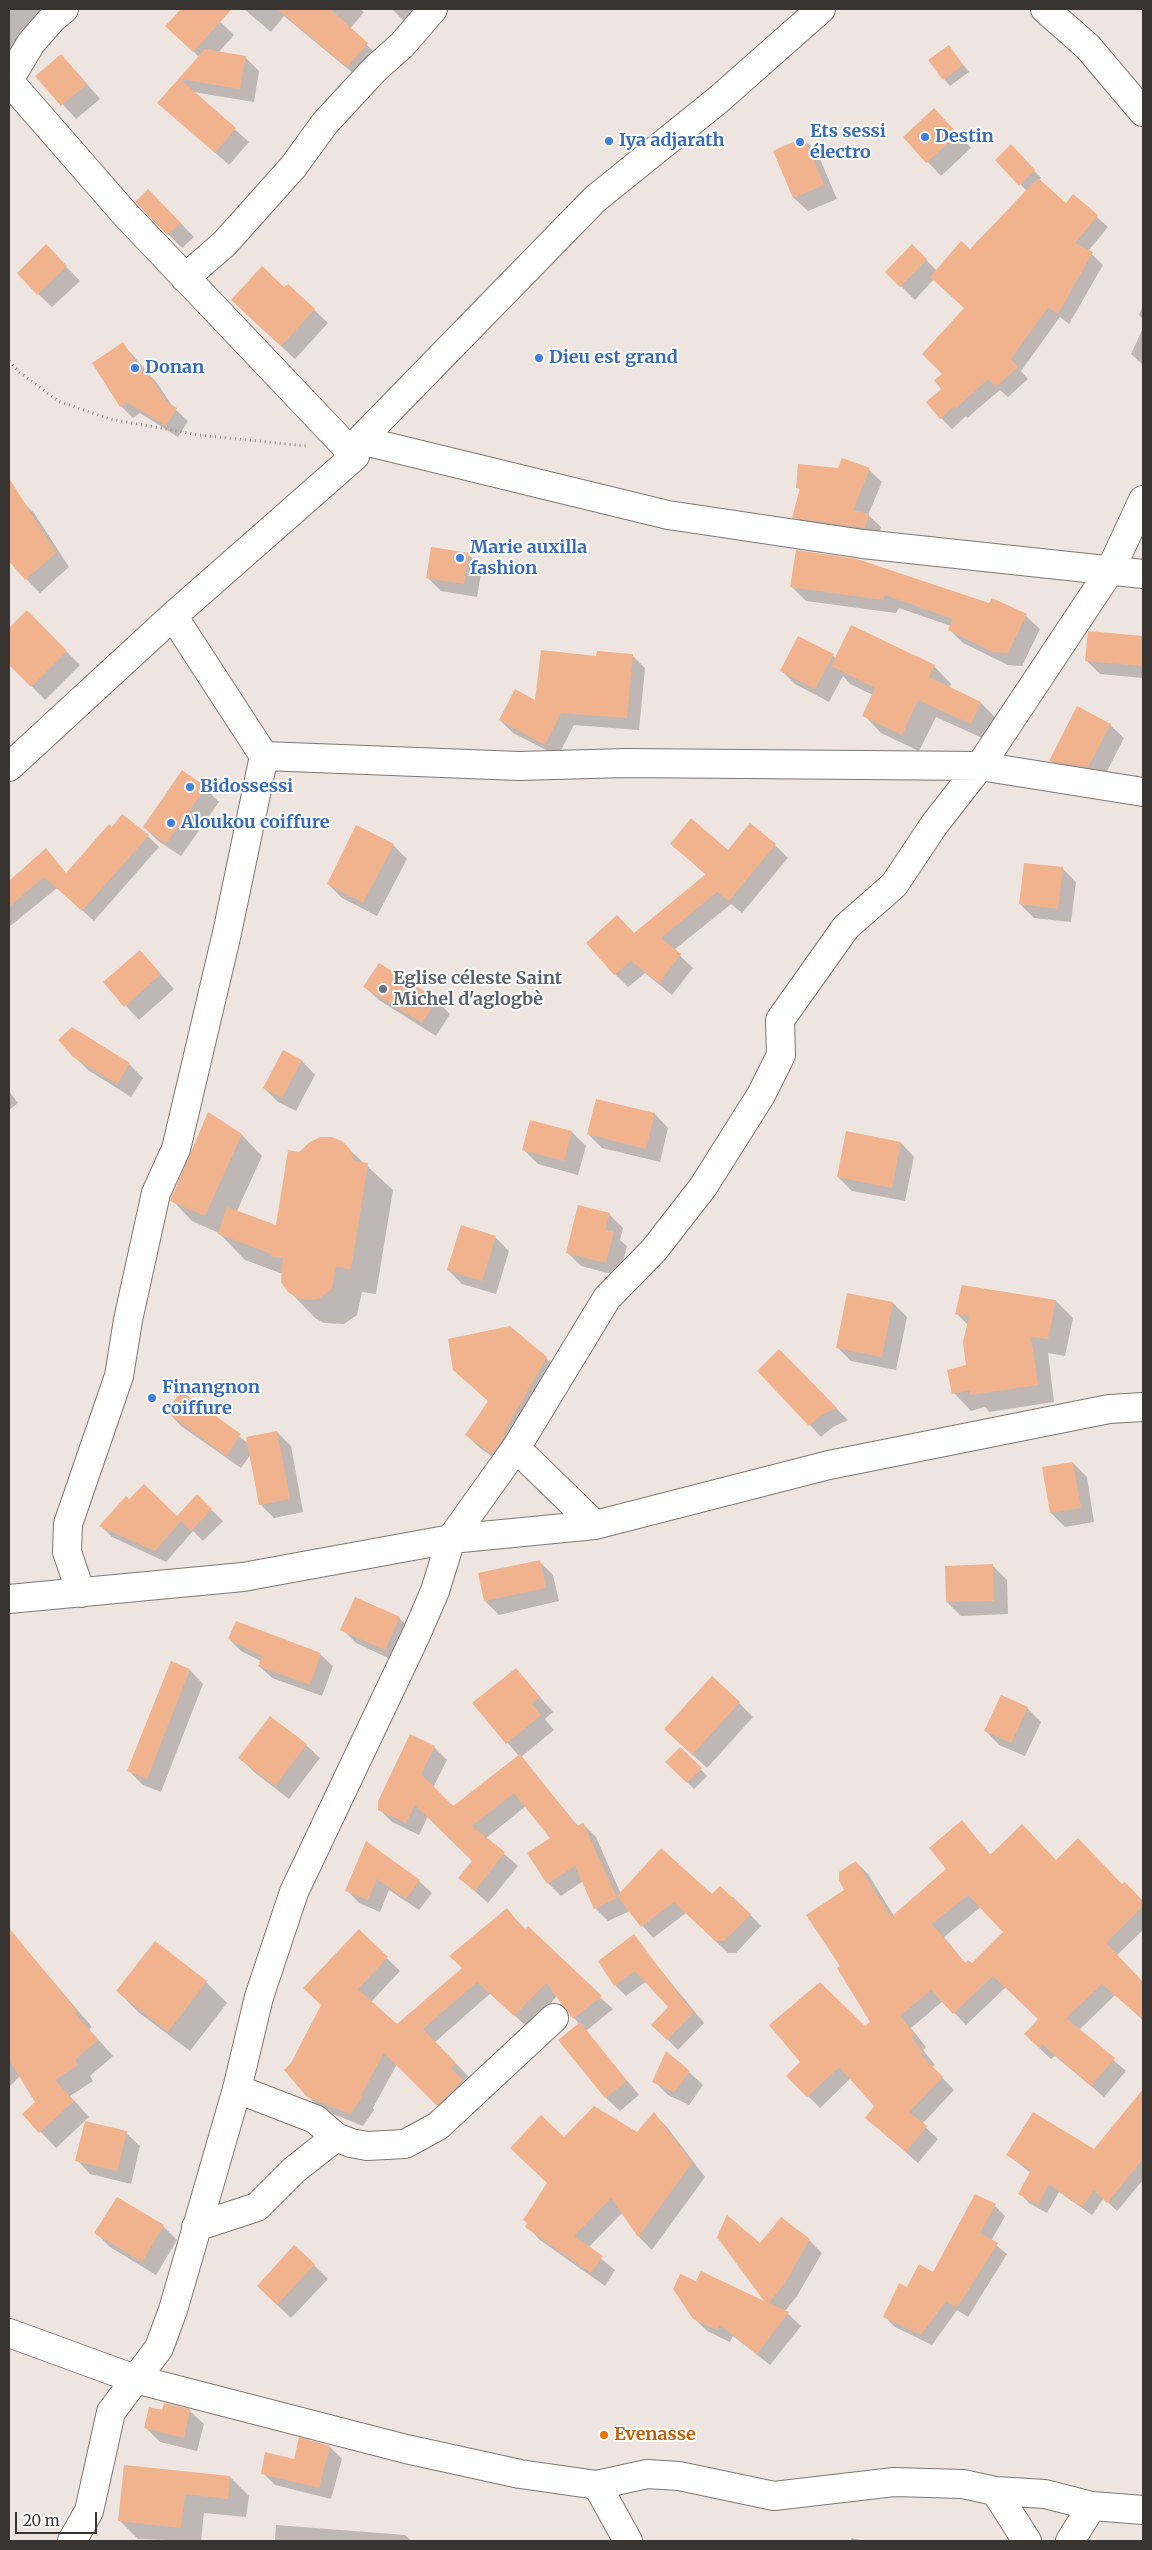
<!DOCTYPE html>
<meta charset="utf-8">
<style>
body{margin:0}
#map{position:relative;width:1152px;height:2550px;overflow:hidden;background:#eee5e0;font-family:Merriweather,serif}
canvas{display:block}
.frame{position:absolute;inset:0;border:10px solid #383432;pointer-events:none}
.scale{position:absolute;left:15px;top:2512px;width:82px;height:22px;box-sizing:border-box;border:2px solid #383432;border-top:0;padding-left:6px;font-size:15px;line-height:18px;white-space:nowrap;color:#383432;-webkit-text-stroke:4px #fff;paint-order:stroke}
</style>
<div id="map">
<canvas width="1152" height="2550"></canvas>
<div class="frame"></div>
<div class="scale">20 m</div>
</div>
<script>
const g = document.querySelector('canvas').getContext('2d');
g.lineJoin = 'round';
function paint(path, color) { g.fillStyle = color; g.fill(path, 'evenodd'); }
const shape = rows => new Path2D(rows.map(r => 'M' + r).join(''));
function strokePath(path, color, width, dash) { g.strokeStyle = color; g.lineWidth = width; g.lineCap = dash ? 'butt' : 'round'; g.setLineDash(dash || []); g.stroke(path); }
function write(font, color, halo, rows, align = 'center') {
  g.font = font + ' Merriweather,serif'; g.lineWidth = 4; g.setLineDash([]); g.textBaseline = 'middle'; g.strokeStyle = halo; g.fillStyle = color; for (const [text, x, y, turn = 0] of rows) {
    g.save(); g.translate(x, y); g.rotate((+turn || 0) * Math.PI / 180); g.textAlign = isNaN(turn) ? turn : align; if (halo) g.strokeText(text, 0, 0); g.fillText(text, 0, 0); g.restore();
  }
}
paint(shape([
 [9,9,43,9,17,36,20,38,9,50],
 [182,9,207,9,234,35,219,52,245,57,259,71,254,102,193,92,249,142,229,165,159,103,199,57,167,26],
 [244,9,360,9,364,12,350,29,385,62,366,84,284,16,271,32],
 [392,9,426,9,409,26],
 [949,47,969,72,950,86,944,79],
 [75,70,100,99,76,119,37,76],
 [948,124,971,148,941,176,904,137],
 [803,139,817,152,837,199,808,211,794,198,774,151],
 [1011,146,1041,178,1039,180,1066,205,1073,196,1108,227,1088,251,1103,265,1069,324,1060,317,1021,371,1028,379,1008,397,1000,390,967,418,966,416,952,429,941,418,943,374,966,308,934,279,915,300,887,272,912,245,937,271,970,251,1027,191,997,160],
 [137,202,162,204,194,237,182,248],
 [46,246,80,281,52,307,38,294],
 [288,285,328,323,295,359,246,314],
 [1143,305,1143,319,1139,315],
 [1143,328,1143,365,1131,354],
 [123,344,157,383,173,407,188,421,178,437,140,413,133,418,121,406],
 [839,470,869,470,882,482,868,515,881,527,877,540,806,530,793,517,801,490,797,487],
 [20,499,34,513,69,567,40,593,26,579,9,552,9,506],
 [468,554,482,568,477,597,441,591,427,577],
 [857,560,1026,616,1040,629,1022,666,1008,665,963,643,950,630,951,626,899,608,896,613,806,601,792,587],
 [27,612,80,665,45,700,9,663,9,629],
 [1090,632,1143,638,1143,678,1100,674,1086,660],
 [632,655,645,668,639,730,574,725,558,756,513,733,500,720,536,702,598,657],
 [833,655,836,659,934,666,951,684,949,688,981,703,998,720,989,741,936,717,919,751,881,733,864,715,873,695,850,684,843,676,829,702,795,684,781,670],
 [1110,725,1124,738,1102,781,1064,775,1051,761],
 [205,788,219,802,181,856,158,841,144,827],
 [112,829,148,836,159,847,94,921,57,888,9,927,9,882,46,850,67,874],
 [672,844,729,852,775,845,788,858,742,913,731,904,674,950,693,968,672,995,645,973,628,987,615,974,634,934,706,875],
 [393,845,407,859,377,916,342,898,328,884],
 [1062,868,1076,882,1071,922,1034,918,1020,904],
 [140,951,174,989,139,1020,104,982],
 [365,987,436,1000,450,1014,436,1036,379,1000],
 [283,1051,302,1061,315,1075,296,1111,278,1102,264,1088],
 [74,1056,129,1064,143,1078,131,1097,88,1070],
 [9,1091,18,1103,9,1110],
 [208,1114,242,1135,262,1156,237,1211,277,1226,300,1154,341,1142,393,1190,376,1294,362,1292,357,1315,344,1324,324,1323,315,1318,289,1291,283,1274,245,1260,219,1233,192,1221,172,1200],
 [655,1114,668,1128,660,1162,602,1148,588,1134],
 [531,1122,572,1132,586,1146,578,1175,538,1164,524,1150],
 [901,1143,914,1157,905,1201,852,1191,838,1177],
 [609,1214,623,1228,620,1240,627,1246,619,1276,581,1266,567,1252],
 [495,1237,509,1251,496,1294,462,1284,448,1270],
 [848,1294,893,1303,907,1317,896,1370,851,1361,837,1347],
 [1056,1301,1073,1318,1065,1356,1048,1353,1054,1402,989,1412,985,1407,971,1411,954,1393,968,1366,968,1325,956,1313],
 [779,1351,848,1420,833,1427,821,1437,810,1425],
 [546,1358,559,1371,506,1466,480,1448,466,1435],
 [181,1392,249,1444,277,1432,291,1446,303,1512,274,1518,260,1504,251,1454,241,1468,181,1426,168,1412],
 [1073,1463,1087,1477,1094,1522,1065,1527,1051,1513,1044,1468],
 [197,1496,223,1521,203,1541,193,1531,166,1562,112,1537,101,1526,129,1500,177,1517],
 [539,1561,553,1575,559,1601,499,1615,485,1601],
 [993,1566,1007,1580,1008,1614,961,1616,947,1602],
 [399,1618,413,1632,399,1663,356,1643,342,1629],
 [229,1639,320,1654,333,1666,322,1696,272,1678,259,1666,261,1661,241,1651],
 [516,1669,553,1712,545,1719,554,1730,521,1757,578,1826,583,1824,596,1837,621,1894,733,1897,761,1926,736,1953,728,1953,686,1913,653,1938,630,1911,608,1921,595,1908,583,1881,561,1896,548,1883,551,1838,526,1806,486,1838,518,1866,488,1903,460,1878,473,1861,428,1816,419,1835,392,1822,379,1809,434,1747,447,1760,433,1788,453,1807,519,1756,474,1704],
 [190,1670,203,1684,161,1792,143,1785,129,1771],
 [739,1703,753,1717,707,1768,680,1743],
 [1027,1708,1041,1722,1025,1756,999,1745,986,1731],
 [306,1745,320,1758,289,1799,254,1772,240,1758],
 [680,1748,707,1776,694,1789,667,1762],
 [962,1822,991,1855,1056,1862,1122,1885,1124,1884,1143,1903,1143,1930,1117,1955,1143,1983,1143,2020,1115,1995,1079,2030,1126,2071,1104,2097,1055,2056,1051,2059,1037,2046,1040,2019,1006,1987,966,2025,943,2001,911,2028,926,2047,923,2050,935,2065,932,2067,954,2090,922,2124,938,2139,918,2163,866,2118,876,2106,851,2078,820,2108,788,2076,872,2022,842,1966,846,1890,856,1862,868,1874,894,1916,947,1870],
 [981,1907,1005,1932,972,1965,966,1964,944,1937],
 [366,1843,419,1881,432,1893,419,1910,389,1890,380,1912,359,1903,347,1890],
 [507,1910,526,1930,613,2009,586,2031,639,2095,620,2111,606,2098,560,2040,579,2024,557,1996,528,2028,491,1993,435,2042,468,2076,463,2081,474,2093,450,2117,397,2064,373,2108,374,2110,363,2126,321,2109,308,2096,292,2064,359,1931,400,1971,371,2002,397,2025,463,1968],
 [12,1933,92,2027,89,2029,113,2056,90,2076,93,2081,70,2096,89,2117,56,2148,24,2114,37,2102,20,2076,9,2087,9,1935],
 [633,1936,704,2023,678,2050,653,2025,670,2007,647,1981,626,1996,615,1985],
 [155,1943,206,1982,227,2003,190,2051,138,2012,118,1991],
 [689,2072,703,2085,689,2105,668,2095,654,2081],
 [1136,2101,1143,2105,1143,2180,1117,2211,1104,2198,1092,2215,1059,2192,1047,2213,1029,2203,1020,2193,1031,2173,1008,2155,1094,2151],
 [654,2114,667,2127,705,2177,652,2250,639,2237,623,2212,588,2248,615,2270,605,2286,540,2240,527,2226,549,2183,564,2139,638,2133],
 [126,2133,140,2146,131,2184,90,2174,77,2160],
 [117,2198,163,2226,177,2240,156,2275,110,2247,96,2233],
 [995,2206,1005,2216,991,2241,1007,2254,968,2317,957,2310,932,2345,895,2327,884,2316,907,2288,934,2273],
 [809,2240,822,2253,797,2296,785,2311,801,2326,770,2365,733,2336,730,2342,707,2331,694,2318,697,2283,768,2304,761,2245],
 [314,2265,328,2279,291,2318,272,2300],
 [165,2404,190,2411,204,2424,197,2451,160,2442,146,2428,163,2411],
 [330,2447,342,2459,331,2499,275,2485,263,2473],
 [125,2466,230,2477,249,2496,246,2517,204,2513,201,2541,138,2539,119,2520],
 [276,2525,405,2535,412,2541,275,2541],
 [851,2538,866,2541,851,2541]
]), '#0003');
paint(shape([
 [181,9,232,9,193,52,165,26],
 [277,9,330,9,368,43,347,67],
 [949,45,963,65,943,80,928,60],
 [205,49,246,56,240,89,180,79,236,128,215,153,157,103],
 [61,54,87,84,61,106,35,76],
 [934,108,958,134,926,163,903,137],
 [804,137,824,185,793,198,773,151],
 [1011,144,1035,170,1019,186,995,160],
 [1038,178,1066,203,1073,194,1098,215,1075,243,1093,252,1058,314,1048,307,1011,359,1018,367,996,387,988,379,956,408,954,406,940,419,926,402,941,389,934,380,942,374,922,354,964,308,930,277,961,241,970,249],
 [148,189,181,223,167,235,135,202],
 [46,244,67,266,37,295,17,273],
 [912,244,927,259,900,287,885,272],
 [262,266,284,287,288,284,315,309,281,346,231,300],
 [123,342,142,372,146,370,166,401,177,408,166,426,127,402,120,407,92,363],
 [842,458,870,468,853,510,869,514,865,528,792,518,800,488,796,488,798,464,838,468],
 [9,478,56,553,25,580,9,561],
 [431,547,469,553,464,584,426,578],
 [796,550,857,559,989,603,992,598,1027,614,1008,653,993,652,948,630,953,619,885,595,883,600,790,587],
 [27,610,67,651,31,687,9,665,9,628],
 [851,625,935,665,929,677,981,702,971,724,918,700,902,735,862,716,875,688,831,666],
 [1088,631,1143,636,1143,666,1085,661],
 [798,636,834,654,815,689,780,671],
 [541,650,596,656,597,651,633,654,627,718,561,713,545,745,499,720,515,689,535,700],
 [1077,706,1111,724,1088,767,1049,761],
 [182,770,206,787,166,844,143,827],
 [122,814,149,835,82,911,44,877,9,907,9,881,46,848,66,873,109,824,112,827],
 [691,818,728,850,750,823,776,844,729,901,717,892,661,938,681,954,659,983,631,961,614,975,586,943,617,915,634,933,706,874,670,844],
 [356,825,394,844,363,903,327,884],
 [1024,863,1063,867,1058,909,1019,904],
 [140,950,161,974,124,1007,103,982],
 [379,963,437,999,422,1023,363,987],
 [72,1027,130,1063,117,1084,73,1057,58,1040],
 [283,1050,302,1060,282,1098,263,1088],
 [596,1099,655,1113,646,1149,587,1134],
 [208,1112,242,1134,205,1216,170,1201],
 [530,1120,572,1131,564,1161,522,1150],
 [846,1131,901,1142,892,1188,837,1177],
 [320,1137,331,1137,342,1141,350,1149,354,1161,368,1163,351,1269,336,1267,332,1289,318,1299,308,1300,297,1298,288,1292,281,1282,283,1258,271,1257,272,1254,218,1234,227,1207,276,1225,288,1150,299,1152,310,1142],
 [578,1205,610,1213,605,1230,614,1231,606,1263,566,1253],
 [461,1225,496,1236,482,1281,447,1270],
 [962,1285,1056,1300,1048,1339,1031,1337,1038,1385,970,1395,970,1390,952,1394,947,1370,966,1365,963,1342,969,1316,955,1314],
 [847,1293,893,1302,882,1357,836,1348],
 [510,1326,547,1357,503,1434,505,1436,492,1454,465,1435,488,1401,453,1370,448,1339],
 [779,1349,837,1408,821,1415,809,1426,757,1371],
 [181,1391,241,1434,226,1456,166,1412],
 [277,1431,290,1499,259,1505,246,1437],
 [1073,1462,1081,1508,1050,1513,1042,1467],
 [144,1484,177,1516,197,1494,212,1509,191,1531,181,1521,155,1551,99,1526,126,1496,129,1499],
 [540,1560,546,1588,484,1601,478,1573],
 [993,1564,994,1601,946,1602,945,1566],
 [355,1597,400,1617,385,1650,340,1630],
 [236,1621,321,1653,310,1685,258,1666,262,1656,228,1639],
 [171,1661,190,1669,147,1779,127,1771],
 [516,1668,540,1697,532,1704,541,1715,506,1744,472,1703],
 [712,1676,740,1702,692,1755,664,1729],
 [1001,1695,1028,1707,1011,1743,984,1731],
 [270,1716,307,1744,275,1786,238,1758],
 [410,1734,435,1746,421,1774,453,1806,520,1754,577,1826,583,1823,617,1898,594,1909,575,1866,547,1884,527,1853,550,1838,514,1793,472,1826,505,1852,475,1891,458,1878,472,1861,415,1805,406,1823,378,1810,378,1801],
 [680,1747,702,1768,687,1783,665,1762],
 [962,1820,990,1855,1022,1824,1056,1860,1078,1838,1122,1884,1125,1882,1143,1901,1143,1906,1106,1943,1143,1982,1143,2020,1102,1984,1066,2018,1115,2058,1091,2086,1042,2044,1039,2048,1024,2034,1038,2019,993,1976,953,2014,931,1990,900,2016,915,2034,911,2037,923,2052,920,2054,943,2077,909,2112,927,2126,906,2152,865,2118,874,2106,839,2067,807,2097,786,2076,800,2062,769,2025,820,1982,865,2026,870,2022,837,1968,840,1966,806,1915,844,1890,839,1880,839,1872,856,1861,891,1917,946,1869,929,1848],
 [968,1895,1003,1932,972,1963,968,1960,965,1963,932,1924],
 [366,1841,420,1880,406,1899,377,1879,368,1900,345,1891],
 [661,1848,712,1894,720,1886,751,1914,724,1941,715,1941,674,1902,641,1927,617,1896],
 [507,1908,524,1930,528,1926,602,1996,573,2019,546,1983,514,2016,477,1982,423,2029,456,2063,451,2068,463,2080,437,2106,384,2053,361,2095,363,2096,350,2114,307,2097,284,2070,291,2063,321,2005,303,1988,359,1929,388,1957,358,1989,397,2024,462,1968,449,1956],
 [9,1928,77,2011,75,2013,98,2040,75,2060,78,2065,55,2080,74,2101,39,2133,22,2114,35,2102,9,2060],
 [634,1934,682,1999,694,2012,667,2040,651,2025,668,2007,635,1971,614,1986,598,1961],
 [155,1941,207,1981,168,2032,116,1991],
 [580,2022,627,2081,605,2098,558,2040],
 [666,2051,690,2071,674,2092,652,2082],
 [1143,2089,1143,2159,1107,2203,1094,2190,1082,2207,1049,2184,1038,2205,1018,2194,1031,2170,1006,2155,1033,2112,1094,2149],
 [594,2106,637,2132,654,2112,692,2163,638,2237,611,2198,574,2236,603,2256,591,2273,525,2227,527,2223,523,2220,547,2183,510,2148,541,2115,564,2137],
 [85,2121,127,2131,117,2171,75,2161],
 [975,2194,996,2204,980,2233,998,2243,957,2308,946,2301,921,2335,883,2317,899,2283,907,2287,919,2264,933,2272],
 [117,2197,164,2225,142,2262,94,2233],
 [727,2215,760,2243,781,2217,810,2239,785,2283,769,2303,789,2312,757,2354,720,2325,717,2330,693,2319,673,2289,680,2274,696,2281,701,2271,764,2301,717,2237],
 [294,2245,315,2264,277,2305,257,2286],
 [164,2403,190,2409,184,2438,144,2428,149,2407,162,2410],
 [299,2437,330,2446,319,2488,261,2474,265,2452,294,2459],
 [124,2465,230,2476,228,2499,185,2494,181,2528,118,2521]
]), '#f0b38e');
const minor = shape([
 [1045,9,1088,47,1143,112],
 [9,80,31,43,52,19,64,9],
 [9,81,125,214,355,456],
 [185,278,225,243,293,167,325,123,375,69,402,45,433,9],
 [360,440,668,515,863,544,1143,574],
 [264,756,519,766,626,763,980,766,1143,792],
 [9,767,173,616,355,456,360,440,595,199,718,100,821,9],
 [516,1448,595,1525],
 [81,1593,67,1552,68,1524,119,1376,128,1320,156,1193,176,1149,227,933,264,756,173,616],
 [9,1599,243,1577,451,1539,595,1525,829,1465,1109,1409,1143,1407],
 [237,2089,315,2119,336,2137,351,2143,367,2146,405,2144,438,2126,554,2018],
 [196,2227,257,2207,294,2170,336,2137],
 [9,2333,135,2379,406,2449,520,2474,597,2485,647,2474,679,2476,774,2496,894,2482,963,2484,995,2491,1045,2494,1092,2506,1143,2510],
 [597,2485,628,2541],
 [995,2491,1027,2541],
 [72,2541,89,2511,111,2412,159,2348,173,2310,237,2089,259,1997,294,1892,416,1635,435,1591,451,1539,516,1448,607,1298,654,1250,703,1187,761,1095,781,1055,780,1020,846,927,894,885,934,825,980,766,1111,569,1143,500],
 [1070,2541,1092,2506]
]);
strokePath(minor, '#7f7772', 30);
strokePath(shape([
 [9,361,19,372,58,401,110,419,199,435,306,446]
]), '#8c8682', 3, [1, 4]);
strokePath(minor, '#fff', 28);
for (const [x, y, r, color] of [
 [925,137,5,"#3f7fe0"],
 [609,141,5,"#3f7fe0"],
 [800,142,5,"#3f7fe0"],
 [539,358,5,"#3f7fe0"],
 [135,368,5,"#3f7fe0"],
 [460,558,5,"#3f7fe0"],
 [190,787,5,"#3f7fe0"],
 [171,823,5,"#3f7fe0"],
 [383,989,5,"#6b7280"],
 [152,1398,5,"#3f7fe0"],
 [604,2435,5,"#e8710a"]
]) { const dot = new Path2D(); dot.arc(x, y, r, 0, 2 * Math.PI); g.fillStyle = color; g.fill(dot); strokePath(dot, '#fff', 2); }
write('bold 18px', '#366cbe', '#fff', [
 ["Ets sessi",810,132],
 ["électro",810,153],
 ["Destin",935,137],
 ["Iya adjarath",619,141],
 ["Dieu est grand",549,358],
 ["Donan",145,368],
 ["Marie auxilla",470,548],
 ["fashion",470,569],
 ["Bidossessi",200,787],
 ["Aloukou coiffure",181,823],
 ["Finangnon",162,1388],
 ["coiffure",162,1409]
], 'left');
write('bold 18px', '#5b616d', '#fff', [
 ["Eglise céleste Saint",393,979],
 ["Michel d'aglogbè",393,1000]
], 'left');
write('bold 18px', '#c56008', '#fff', [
 ["Evenasse",614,2435]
], 'left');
</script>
